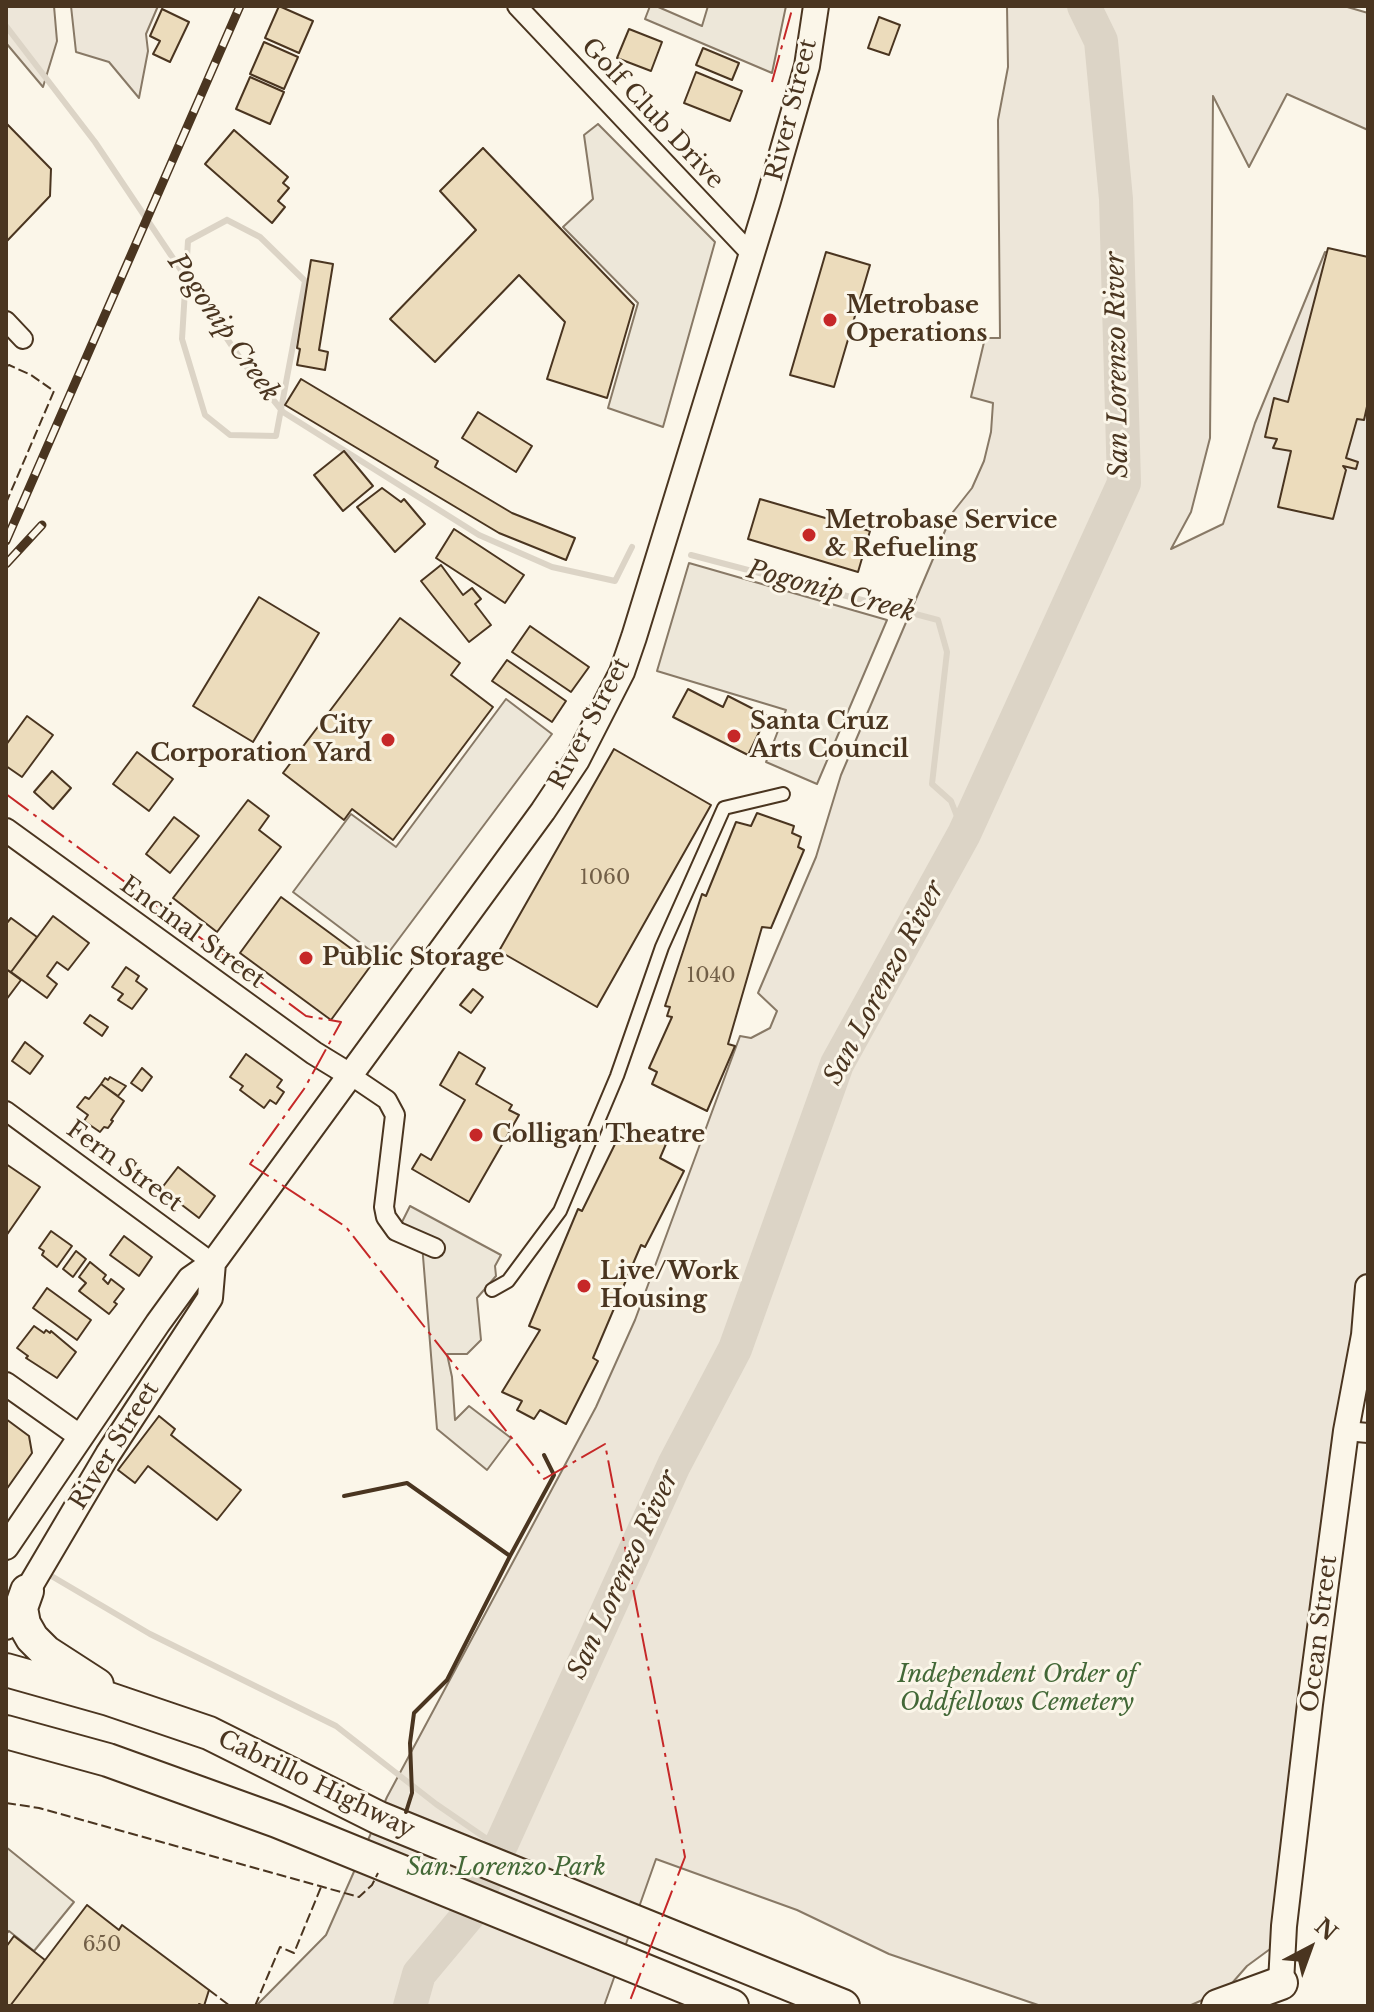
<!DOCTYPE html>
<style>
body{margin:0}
#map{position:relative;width:1374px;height:2012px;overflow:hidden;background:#fbf6e9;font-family:"Libre Baskerville",serif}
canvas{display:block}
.frame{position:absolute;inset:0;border:8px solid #4a3520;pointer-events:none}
.north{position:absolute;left:1270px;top:1908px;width:80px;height:80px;-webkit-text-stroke:6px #fbf6e9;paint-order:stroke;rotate:41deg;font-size:22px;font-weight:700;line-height:32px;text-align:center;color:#4a3520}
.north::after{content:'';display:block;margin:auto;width:28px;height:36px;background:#4a3520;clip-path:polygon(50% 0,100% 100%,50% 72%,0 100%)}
</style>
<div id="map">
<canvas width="1374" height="2012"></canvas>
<div class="frame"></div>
<div class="north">N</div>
</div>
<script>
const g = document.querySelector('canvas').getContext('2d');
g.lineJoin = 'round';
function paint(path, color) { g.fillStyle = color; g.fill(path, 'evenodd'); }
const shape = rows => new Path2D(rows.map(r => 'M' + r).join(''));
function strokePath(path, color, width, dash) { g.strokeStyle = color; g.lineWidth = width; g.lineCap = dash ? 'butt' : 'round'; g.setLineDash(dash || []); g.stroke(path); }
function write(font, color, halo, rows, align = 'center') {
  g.font = font + ' "Libre Baskerville",serif'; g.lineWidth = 6; g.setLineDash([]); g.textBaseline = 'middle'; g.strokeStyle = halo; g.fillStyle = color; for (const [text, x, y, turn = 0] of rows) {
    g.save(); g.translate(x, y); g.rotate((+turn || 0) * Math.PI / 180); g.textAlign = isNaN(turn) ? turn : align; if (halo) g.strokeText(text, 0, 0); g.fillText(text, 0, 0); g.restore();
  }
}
const green = shape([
 [6,6,54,6,57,41,43,87,6,43,6,6],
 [71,6,158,6,146,34,148,51,139,98,109,62,76,52,71,6],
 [1007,6,1344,6,1368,13,1368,130,1287,94,1249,167,1213,96,1210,438,1191,512,1171,549,1223,524,1255,423,1325,252,1368,263,1368,1315,1281,1941,1247,1966,1233,1982,1209,1997,1189,2006,1041,2006,889,1954,797,1910,656,1859,604,2006,256,2006,326,1935,387,1797,596,1407,635,1320,740,1036,751,1038,770,1028,777,1011,758,993,816,857,841,775,953,512,972,488,984,461,991,432,993,403,971,397,985,338,1000,338,998,120,1008,67,1007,6]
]);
paint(green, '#ede6d9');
strokePath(green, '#887966', 2);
const parking = shape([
 [650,6,656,6,702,26,708,6,786,6,772,73,645,19,650,6],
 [598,124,715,242,663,427,608,408,638,303,563,227,593,199,584,135,598,124],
 [689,563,887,620,817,784,766,762,786,710,657,671,689,563],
 [506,699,552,734,383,960,293,892,351,814,396,847,506,699],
 [410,1206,501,1255,495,1266,496,1276,477,1298,481,1340,467,1354,447,1354,452,1377,455,1420,469,1406,511,1438,487,1470,437,1429,422,1244,402,1222,410,1206],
 [6,1847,74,1902,34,1951,9,1931,6,1934,6,1847]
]);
paint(parking, '#ede7d9');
strokePath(parking, '#887966', 2);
strokePath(shape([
 [6,26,95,142,242,361,283,412,479,535,552,567,615,581,632,547],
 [227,220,260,237,305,281,276,436,230,435,205,415,182,339,188,241,227,220],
 [691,555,938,620,947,652,932,784,951,801,964,834],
 [48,1574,150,1634,336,1726,436,1804,500,1848]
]), '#dcd4c6', 6);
strokePath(shape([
 [410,2006,419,1974,470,1913,674,1465,735,1349,837,1064,964,834,1124,483,1116,199,1101,41,1084,6]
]), '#dcd4c6', 34);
const building = shape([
 [279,6,313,21,299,53,265,38,279,6],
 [162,9,189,22,170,62,153,54,160,41,150,36,162,9],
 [879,17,900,25,889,55,868,48,879,17],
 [629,29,662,42,651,71,617,58,629,29],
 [264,42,298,57,284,89,250,74,264,42],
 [703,48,739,63,732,80,696,65,703,48],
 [696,72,742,91,730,121,684,103,696,72],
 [250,77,284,92,270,124,236,109,250,77],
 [6,123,51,169,50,196,6,242,6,123],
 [234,130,288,177,283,183,289,188,278,201,285,207,272,223,205,164,234,130],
 [483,148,634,305,607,398,547,379,565,322,519,275,435,362,390,319,476,230,440,191,483,148],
 [1328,248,1368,257,1368,402,1364,420,1357,419,1346,458,1358,462,1356,469,1343,466,1346,470,1333,519,1278,507,1291,451,1273,448,1277,439,1265,437,1274,398,1288,402,1328,248],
 [826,252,870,265,834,387,790,375,826,252],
 [311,260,333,264,319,350,328,352,325,370,297,365,300,349,297,348,311,260],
 [301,379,438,461,435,467,512,513,575,538,566,560,499,533,285,405,301,379],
 [478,412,532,446,516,472,462,438,478,412],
 [344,451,373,486,343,511,314,475,344,451],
 [382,488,401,502,404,499,425,524,395,552,357,507,382,488],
 [760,499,870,531,858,572,748,539,760,499],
 [454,529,524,575,505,603,436,558,454,529],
 [441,565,463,595,472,588,481,599,475,604,491,625,469,642,421,581,441,565],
 [259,597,319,633,253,742,193,706,259,597],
 [400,618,460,663,451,675,493,707,393,840,352,809,344,820,283,773,400,618],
 [530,626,589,667,571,692,512,652,530,626],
 [507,660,566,701,552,722,492,681,507,660],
 [688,689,723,707,728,696,767,716,748,755,673,717,688,689],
 [27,716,53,735,22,777,6,766,6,745,27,716],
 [614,749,711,805,597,1007,499,951,614,749],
 [137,752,173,779,149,811,113,784,137,752],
 [52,771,71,788,53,809,34,792,52,771],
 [248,800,269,816,259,830,281,847,217,932,173,898,248,800],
 [757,813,794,826,792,833,801,837,798,847,804,850,771,928,762,927,728,1044,735,1046,707,1111,652,1084,657,1072,649,1068,672,1017,667,1016,670,1007,665,1006,702,894,706,896,736,822,751,826,757,813],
 [174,817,199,836,170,873,146,854,174,817],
 [281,897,372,964,331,1020,240,953,281,897],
 [53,916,89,943,68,970,57,962,47,976,57,984,47,998,11,972,53,916],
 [11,918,37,937,11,972,6,969,6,924,11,918],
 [126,967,139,976,136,981,147,989,132,1009,118,1000,123,994,112,987,126,967],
 [6,969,21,980,6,1000,6,969],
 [473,989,483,997,471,1013,460,1005,473,989],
 [90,1015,108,1027,102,1036,84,1023,90,1015],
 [25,1042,43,1056,30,1074,12,1061,25,1042],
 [459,1052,485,1068,476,1084,512,1105,509,1110,519,1115,469,1202,412,1169,421,1154,431,1160,465,1100,440,1085,459,1052],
 [246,1054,282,1080,277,1087,284,1092,276,1104,270,1100,264,1108,240,1090,243,1086,230,1077,246,1054],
 [142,1068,152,1077,142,1091,131,1083,142,1068],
 [110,1077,126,1086,118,1096,101,1084,105,1078,108,1080,110,1077],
 [101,1084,124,1101,111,1120,113,1121,108,1128,104,1127,100,1132,84,1121,88,1115,77,1107,85,1097,89,1099,101,1084],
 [638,1130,666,1144,660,1158,684,1171,645,1247,641,1245,593,1358,598,1361,566,1424,540,1410,534,1419,517,1410,522,1401,502,1392,540,1330,529,1326,578,1209,582,1211,619,1136,631,1143,638,1130],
 [6,1164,40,1187,6,1236,6,1164],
 [178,1167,215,1196,199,1218,161,1189,178,1167],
 [51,1231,72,1246,57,1267,42,1255,44,1251,39,1248,51,1231],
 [124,1236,152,1257,139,1276,110,1255,124,1236],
 [76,1251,86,1259,73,1277,63,1269,76,1251],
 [90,1262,106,1275,103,1279,108,1284,111,1279,124,1289,114,1302,117,1304,109,1314,79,1291,86,1283,79,1277,90,1262],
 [47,1288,91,1320,77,1340,33,1308,47,1288],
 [34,1326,44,1333,46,1330,50,1333,51,1331,76,1352,57,1378,26,1358,28,1356,17,1348,34,1326],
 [159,1416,175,1429,171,1435,241,1490,217,1520,148,1466,135,1483,118,1470,159,1416],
 [6,1419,29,1436,32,1453,6,1490,6,1419],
 [87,1905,119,1930,122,1925,209,1990,204,2006,199,2004,198,2006,10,2006,87,1905],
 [14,1936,45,1960,10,2006,6,2006,6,1947,14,1936]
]);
paint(building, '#ecdcbc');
strokePath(building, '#4a3520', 2);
const pedestrian = shape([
 [492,1290,508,1281,560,1211,617,1076,662,947,724,808,783,794]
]);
const minor = shape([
 [517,6,752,255],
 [6,321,23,339],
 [350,1075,387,1100,395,1115,384,1207,386,1217,396,1231,435,1248],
 [6,1111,213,1263],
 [1346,1431,1368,1433]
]);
const tertiary = shape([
 [6,830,314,1053,350,1075],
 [6,1384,81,1437]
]);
const secondary = shape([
 [6,1547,158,1323,190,1279,213,1263,543,811,577,760,622,672,634,637,768,201,807,66,816,6],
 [6,1627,108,1454,210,1298,213,1263],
 [1281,1983,1284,1926,1310,1704,1346,1431,1364,1335,1368,1287]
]);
const motorway = shape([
 [27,1591,21,1608,24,1624,32,1638,46,1652,97,1685],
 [6,1670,109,1699,209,1733,379,1818,843,2006],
 [6,1732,108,1760,277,1821,732,2006],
 [1218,2006,1281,1983]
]);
strokePath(pedestrian, '#4a3520', 16);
strokePath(minor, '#4a3520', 22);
strokePath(tertiary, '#4a3520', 26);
strokePath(secondary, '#4a3520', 28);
strokePath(motorway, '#4a3520', 36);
strokePath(pedestrian, '#fbf6e9', 12);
strokePath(minor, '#fbf6e9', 18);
strokePath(tertiary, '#fbf6e9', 22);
strokePath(secondary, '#fbf6e9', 24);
strokePath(motorway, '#fbf6e9', 32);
const rail = shape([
 [6,541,240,6],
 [6,564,42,525]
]);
strokePath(rail, '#4a3520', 9);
strokePath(rail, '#fbf6e9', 6, [18]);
strokePath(shape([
 [6,367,9,365,31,375,54,391,6,503],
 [6,1803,39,1808,359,1897,372,1885,378,1873],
 [209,1990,230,2006],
 [255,2006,280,1947,294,1953,321,1887]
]), '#4a3520', 2, [10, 4]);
strokePath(shape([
 [344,1496,407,1483,510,1556],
 [406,1812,412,1793,410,1743,414,1713,447,1680,510,1556,554,1475,544,1455]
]), '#4a3520', 4);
strokePath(shape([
 [772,82,793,6],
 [6,794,306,1016,341,1022,304,1089,250,1164,346,1227,544,1479,605,1444,685,1857,628,2006]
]), '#c62828', 2, [28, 6, 4, 6]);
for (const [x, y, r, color] of [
 [830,320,8,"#c62828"],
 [809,535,8,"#c62828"],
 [734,736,8,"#c62828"],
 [388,740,8,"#c62828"],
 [306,958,8,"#c62828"],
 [476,1135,8,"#c62828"],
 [584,1286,8,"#c62828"]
]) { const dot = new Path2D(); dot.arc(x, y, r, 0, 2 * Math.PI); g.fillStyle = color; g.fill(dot); strokePath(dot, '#fbf6e9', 3); }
write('20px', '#725f47', null, [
 ["1060",605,878],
 ["1040",711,976],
 ["650",102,1945]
]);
write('24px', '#4a3520', '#fbf6e9', [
 ["River Street",792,110,-76],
 ["Golf Club Drive",652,114,47],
 ["River Street",590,724,-62],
 ["Encinal Street",192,933,36],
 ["Fern Street",124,1167,36],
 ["River Street",115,1446,-58],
 ["Ocean Street",1320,1634,-83],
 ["Cabrillo Highway",316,1785,26]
]);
write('bold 24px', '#4a3520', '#fbf6e9', [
 ["Metrobase",846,306],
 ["Operations",846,334],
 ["Metrobase Service",825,521],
 ["& Refueling",825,549],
 ["Santa Cruz",750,722],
 ["Arts Council",750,750],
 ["City",372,726,"right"],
 ["Corporation Yard",372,754,"right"],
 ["Public Storage",322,958],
 ["Colligan Theatre",492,1135],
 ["Live/Work",600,1272],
 ["Housing",600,1300]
], 'left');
write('italic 24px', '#436837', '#fbf6e9', [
 ["Independent Order of",1017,1675],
 ["Oddfellows Cemetery",1017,1703],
 ["San Lorenzo Park",506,1868]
]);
write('italic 26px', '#4a3520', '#fbf6e9', [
 ["Pogonip Creek",223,328,55],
 ["San Lorenzo River",1118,365,-91],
 ["Pogonip Creek",831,592,15],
 ["San Lorenzo River",885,983,-62],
 ["San Lorenzo River",624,1575,-65]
]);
</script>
